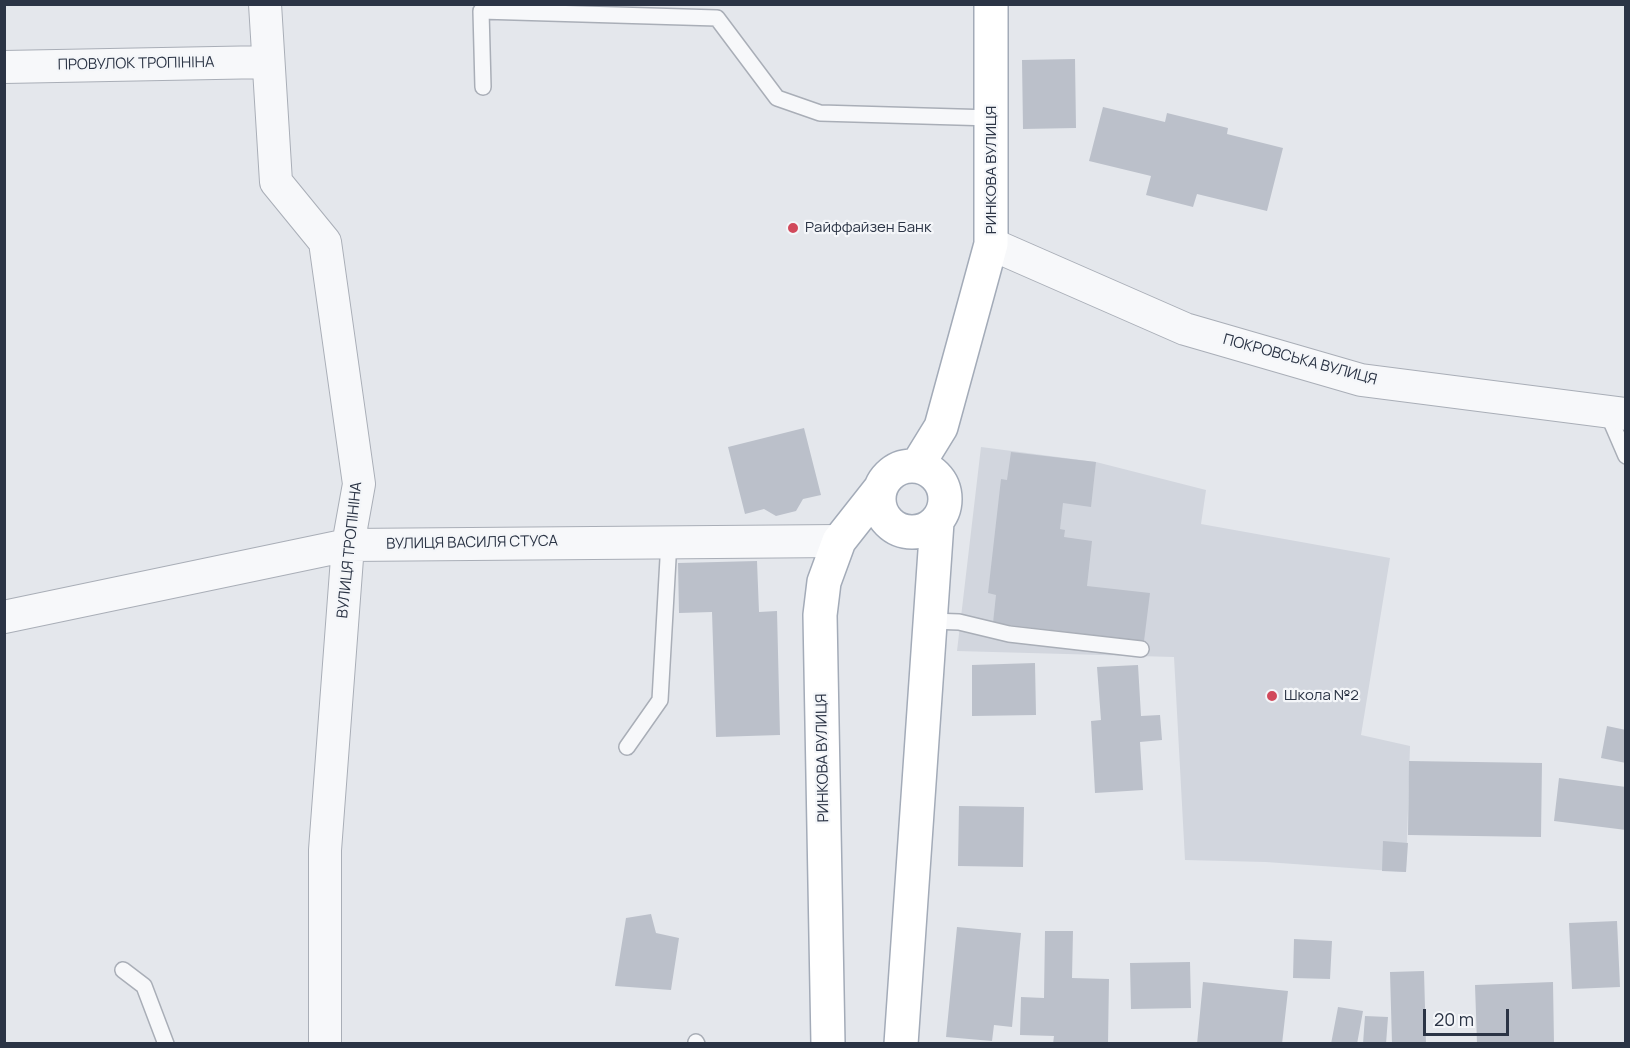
<!DOCTYPE html>
<meta charset="utf-8">
<style>
body{margin:0}
#map{position:relative;width:1630px;height:1048px;overflow:hidden;background:#e4e7ec;font-family:Manrope,sans-serif}
canvas{display:block}
.frame{position:absolute;inset:0;border:6px solid #2b3445;pointer-events:none}
.scale{position:absolute;left:1423px;top:1009px;width:86px;height:27px;box-sizing:border-box;border:3px solid #2b3445;border-top:0;padding-left:8px;font-size:18px;line-height:21px;white-space:nowrap;color:#2b3445;-webkit-text-stroke:4px #f4f6f9;paint-order:stroke}
</style>
<div id="map">
<canvas width="1630" height="1048"></canvas>
<div class="frame"></div>
<div class="scale">20 m</div>
</div>
<script>
const g = document.querySelector('canvas').getContext('2d');
g.lineJoin = 'round';
function paint(path, color) { g.fillStyle = color; g.fill(path, 'evenodd'); }
const shape = rows => new Path2D(rows.map(r => 'M' + r).join(''));
function strokePath(path, color, width, dash) { g.strokeStyle = color; g.lineWidth = width; g.lineCap = dash ? 'butt' : 'round'; g.setLineDash(dash || []); g.stroke(path); }
function write(font, color, halo, rows, align = 'center') {
  g.font = font + ' Manrope,sans-serif'; g.lineWidth = 4.5; g.setLineDash([]); g.textBaseline = 'middle'; g.strokeStyle = halo; g.fillStyle = color; for (const [text, x, y, turn = 0] of rows) {
    g.save(); g.translate(x, y); g.rotate((+turn || 0) * Math.PI / 180); g.textAlign = isNaN(turn) ? turn : align; if (halo) g.strokeText(text, 0, 0); g.fillText(text, 0, 0); g.restore();
  }
}
paint(shape([
 [981,447,1096,462,1206,490,1201,524,1390,558,1361,735,1410,746,1406,872,1266,862,1185,860,1174,657,957,651]
]), '#d2d6de');
paint(shape([
 [1075,59,1076,128,1023,129,1022,60],
 [1103,107,1165,122,1167,113,1228,128,1227,134,1283,148,1267,211,1197,194,1193,207,1146,195,1151,176,1089,161],
 [804,428,821,495,803,499,796,511,776,516,764,509,745,514,728,447],
 [1011,452,1096,462,1091,507,1063,503,1060,529,1065,530,1064,537,1092,541,1087,586,1150,593,1144,641,993,623,996,595,988,593,1001,479,1007,480],
 [757,561,759,612,777,611,780,735,716,737,712,612,679,613,678,563],
 [1035,663,1036,715,972,716,972,665],
 [1138,665,1141,716,1160,715,1162,740,1140,742,1143,790,1095,793,1091,721,1101,720,1097,667],
 [1607,726,1626,730,1626,763,1601,758],
 [1409,761,1542,763,1541,837,1408,835],
 [1559,778,1626,787,1626,830,1554,821],
 [959,806,1024,807,1023,867,958,866],
 [1383,841,1408,843,1406,872,1382,871],
 [651,914,656,933,679,938,671,990,615,986,626,918],
 [1617,921,1620,987,1572,989,1569,923],
 [957,927,1021,933,1012,1027,994,1025,992,1041,946,1037],
 [1045,931,1073,931,1072,978,1109,979,1108,1044,1053,1044,1054,1036,1020,1035,1021,997,1044,998],
 [1294,939,1332,941,1330,979,1293,978],
 [1190,962,1191,1008,1131,1009,1130,963],
 [1424,971,1426,1044,1392,1044,1390,972],
 [1203,982,1288,991,1282,1044,1197,1044],
 [1553,982,1554,1044,1477,1044,1475,985],
 [1338,1007,1363,1011,1357,1044,1331,1044],
 [1365,1016,1388,1017,1386,1044,1363,1044]
]), '#bbc0ca');
const service = shape([
 [483,87,481,11,717,18,777,98,820,113,992,118],
 [1607,412,1626,456],
 [931,621,959,622,1009,634,1141,649],
 [627,747,660,700,669,541],
 [123,970,144,986,166,1044],
 [696,1042,697,1044]
]);
const minor = shape([
 [265,4,276,182,325,242,359,484,348,545,325,850,325,1044],
 [4,67,268,62],
 [991,244,1185,329,1361,380,1626,414],
 [4,617,348,545,839,541]
]);
const primary = shape([
 '879 499a33 33 0 1 1 66 0a33 33 0 1 1-66 0Z',
 [917,466,941,427,991,244,991,4],
 [828,1044,820,615,824,582,839,541,880,489],
 [901,1044,937,522]
]);
strokePath(service, '#a9aeb7', 18);
strokePath(minor, '#a9aeb7', 34);
strokePath(primary, '#a3abb8', 36);
strokePath(service, '#f7f8fa', 15);
strokePath(minor, '#f7f8fa', 32);
strokePath(primary, '#fff', 33);
for (const [x, y, r, color] of [
 [793,228,6,"#d1495b"],
 [1272,696,6,"#d1495b"]
]) { const dot = new Path2D(); dot.arc(x, y, r, 0, 2 * Math.PI); g.fillStyle = color; g.fill(dot); strokePath(dot, '#f4f6f9', 2); }
write('15px', '#2b3445', '#f4f6f9', [
 ["ПРОВУЛОК ТРОПІНІНА",136,64,-1],
 ["РИНКОВА ВУЛИЦЯ",992,170,-90],
 ["ПОКРОВСЬКА ВУЛИЦЯ",1300,360,15],
 ["ВУЛИЦЯ ВАСИЛЯ СТУСА",472,543,-1],
 ["ВУЛИЦЯ ТРОПІНІНА",350,550,-84],
 ["РИНКОВА ВУЛИЦЯ",823,758,-91]
]);
write('15px', '#2b3445', '#f4f6f9', [
 ["Райффайзен Банк",805,228],
 ["Школа №2",1284,696]
], 'left');
</script>
